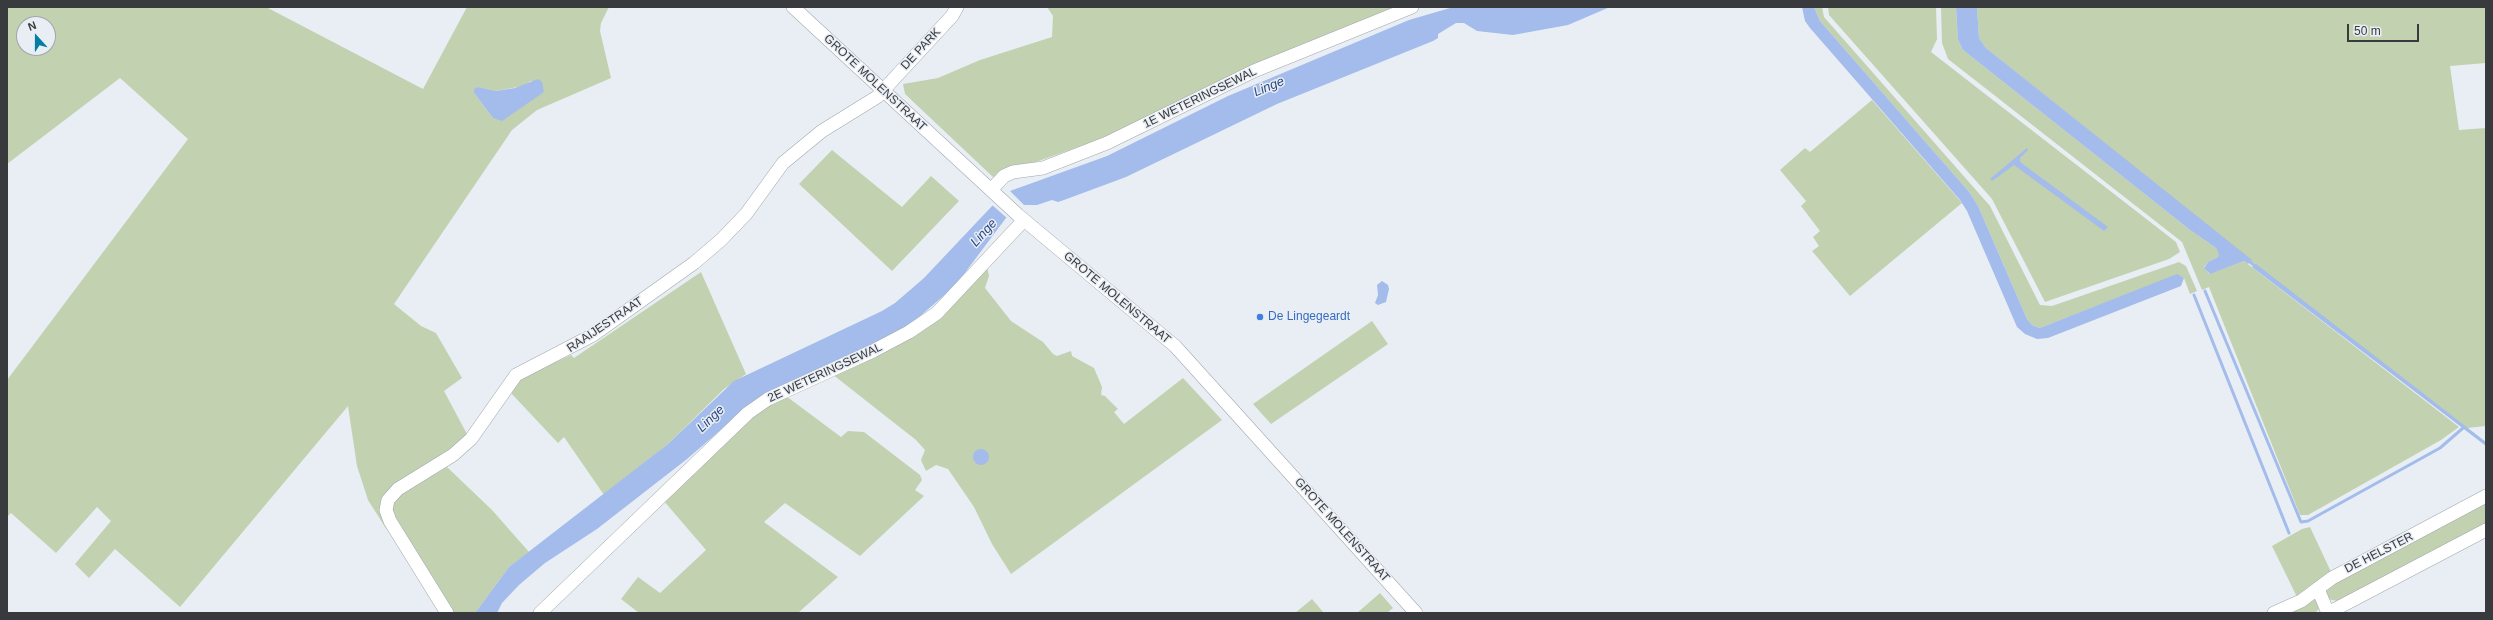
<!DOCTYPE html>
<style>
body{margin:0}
#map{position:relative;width:2493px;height:620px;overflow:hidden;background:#e9eef5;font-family:Helvetica,sans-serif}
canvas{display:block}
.frame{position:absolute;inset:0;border:8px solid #383a3d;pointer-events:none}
.north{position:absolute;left:16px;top:16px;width:40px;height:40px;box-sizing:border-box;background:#e9eef5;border:1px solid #a2a6ab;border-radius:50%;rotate:339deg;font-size:11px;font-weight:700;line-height:16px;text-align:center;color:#383a3d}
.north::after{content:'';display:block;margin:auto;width:14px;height:18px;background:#027da4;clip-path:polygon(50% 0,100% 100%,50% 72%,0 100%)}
.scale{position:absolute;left:2347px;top:24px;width:72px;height:18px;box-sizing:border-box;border:2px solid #383a3d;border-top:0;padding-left:5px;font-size:12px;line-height:14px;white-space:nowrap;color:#383a3d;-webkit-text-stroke:3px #e9eef5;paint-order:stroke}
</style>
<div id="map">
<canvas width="2493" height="620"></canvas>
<div class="frame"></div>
<div class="north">N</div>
<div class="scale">50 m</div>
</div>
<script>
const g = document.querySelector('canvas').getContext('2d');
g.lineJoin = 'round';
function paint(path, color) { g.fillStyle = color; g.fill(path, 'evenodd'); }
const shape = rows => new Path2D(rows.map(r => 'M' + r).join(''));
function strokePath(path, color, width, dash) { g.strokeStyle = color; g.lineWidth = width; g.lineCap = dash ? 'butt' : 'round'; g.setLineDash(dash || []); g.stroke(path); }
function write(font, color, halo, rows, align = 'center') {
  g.font = font + ' Helvetica,sans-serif'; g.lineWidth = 3; g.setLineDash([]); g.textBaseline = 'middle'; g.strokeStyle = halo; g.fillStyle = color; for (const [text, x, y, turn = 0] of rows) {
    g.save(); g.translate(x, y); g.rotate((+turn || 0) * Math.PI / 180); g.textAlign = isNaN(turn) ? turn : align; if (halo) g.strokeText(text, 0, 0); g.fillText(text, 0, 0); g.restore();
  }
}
paint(shape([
 [7,7,266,7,423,89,467,7,609,7,601,23,600,31,611,78,537,110,512,130,394,304,421,326,436,333,462,378,444,391,468,436,413,477,383,514,387,530,368,500,357,466,348,406,180,607,115,549,89,578,75,564,111,521,97,507,56,553,11,513,7,517,7,380,188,139,120,78,7,164],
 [24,24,48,24,48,48,24,48],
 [531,81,544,92,493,118,474,93,478,87,496,91,523,86],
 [1047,7,1402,7,1118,133,993,177,905,94,903,84,938,78,980,60,1052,37,1053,16],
 [1814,7,1822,7,1824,17,1990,206,2040,305,2052,306,2179,262,2186,266,2197,291,2190,294,2184,278,2177,275,2045,326,2039,328,2032,325,2027,319,1978,206,1970,193,1820,21],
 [1828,7,1936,7,1937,39,1931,52,2176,242,2180,252,2169,259,2045,302,1992,199,1829,15],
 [1941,7,1956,7,1958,40,1963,50,2190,230,2216,248,2220,254,2218,257,2208,262,2204,267,2209,274,2244,261,2459,427,2441,440,2308,515,2300,515,2209,287,2202,290,2182,242,1948,59,1942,43],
 [1977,7,2486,7,2486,63,2450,66,2459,130,2486,128,2486,426,2467,428,2282,286,1986,48,1979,38],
 [1872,100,1962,203,1850,296,1812,251,1819,246,1813,237,1820,231,1801,206,1806,201,1780,170,1805,148,1810,152],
 [832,150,902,207,931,176,959,201,892,271,799,184],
 [987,266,989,276,985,288,1011,321,1043,342,1053,354,1057,356,1071,351,1072,356,1094,368,1102,387,1101,395,1105,396,1118,409,1114,412,1124,424,1183,378,1222,420,1011,574,992,544,974,507,948,469,936,465,926,471,921,460,925,450,916,440,832,374,872,356],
 [701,272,746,374,724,389,668,444,604,495,564,437,558,443,510,392,518,380,571,355,574,358],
 [1372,321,1388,344,1271,424,1253,404],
 [786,396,841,437,848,431,864,432,920,475,922,480,915,490,924,496,860,556,785,503,764,522,838,577,798,613,639,613,621,599,638,577,660,593,706,550,663,500,753,416],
 [447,467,492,510,529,552,509,567,475,613,453,613,389,509,392,500],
 [2486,499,2486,524,2338,601,2327,599,2324,589],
 [2310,527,2332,574,2298,599,2272,546,2302,529],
 [1380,593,1393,608,1387,613,1357,613],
 [2315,597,2319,604,2319,609,2315,613,2279,613],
 [1312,599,1324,613,1295,613]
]), '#c2d1b0');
paint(shape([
 [1463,7,1610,7,1568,25,1513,35,1477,31,1464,23,1456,23,1438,34,1438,38,1433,41,1277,104,1126,177,1064,200,1058,202,1052,200,1037,205,1025,205,1006,218,955,286,911,324,891,336,752,403,687,459,597,529,545,563,519,585,502,603,497,613,475,613,509,567,668,444,734,381,882,311,895,303,924,278,992,206,1010,191,1107,156,1228,96,1409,20,1450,8],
 [1802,7,1814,7,1820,21,1970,193,1978,206,2027,319,2032,325,2039,328,2045,326,2177,274,2184,278,2181,286,2048,338,2037,339,2025,334,2017,327,1967,211,1960,200,1810,28,1805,21],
 [1956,7,1977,7,1979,38,1986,48,2252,260,2248,264,2244,261,2210,274,2204,268,2208,262,2218,257,2219,254,2216,248,2190,230,1963,50,1958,40],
 [538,79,542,82,544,92,502,121,493,118,474,93,474,89,478,87,496,91,515,88],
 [2027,148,2028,150,2020,158,2020,162,2108,227,2104,231,2014,165,1992,181,1990,179],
 [2256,264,2486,442,2486,446,2252,267],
 [1382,281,1388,285,1389,289,1386,302,1378,305,1375,303,1378,295,1377,285],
 '973 457a8 8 0 1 1 16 0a8 8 0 1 1-16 0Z'
]), '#a3bceb');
paint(shape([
 [1009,190,1026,207,1008,219,991,204]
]), '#e9eef5');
strokePath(shape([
 [2250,262,2256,267],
 [2205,291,2301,522,2308,521,2440,448,2463,428],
 [2194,295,2289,533]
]), '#a3bceb', 3);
const minor = shape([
 [793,7,1018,215,1175,346,1416,613],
 [991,190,1004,176,1013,172,1043,168,1107,143,1254,71,1412,7],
 [2318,589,2328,613],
 [447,613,390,521,386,510,388,500,398,489,453,455,471,439,516,375,593,335,694,263,721,240,746,214,783,163,822,131,877,97,952,16,957,7],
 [540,613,748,413,768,399,873,351,909,332,937,313,1024,220],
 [2274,613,2301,601,2332,578,2486,496],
 [2328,613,2486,530]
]);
strokePath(minor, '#a2a7ad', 14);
strokePath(minor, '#fff', 13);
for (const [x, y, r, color] of [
 [1260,317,4,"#3f7fe0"]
]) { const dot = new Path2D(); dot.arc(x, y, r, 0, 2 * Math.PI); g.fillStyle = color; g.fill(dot); strokePath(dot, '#e9eef5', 1.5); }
write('12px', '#383a3d', '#e9eef5', [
 ["DE PARK",921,49,-47],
 ["GROTE MOLENSTRAAT",875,83,43],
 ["1E WETERINGSEWAL",1200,98,-26],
 ["GROTE MOLENSTRAAT",1117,298,40],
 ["RAAIJESTRAAT",605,325,-34],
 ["2E WETERINGSEWAL",825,373,-25],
 ["GROTE MOLENSTRAAT",1342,530,48],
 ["DE HELSTER",2379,553,-27]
]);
write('12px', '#366cbe', '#e9eef5', [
 ["De Lingegeardt",1268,317]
], 'left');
write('italic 13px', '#2d4983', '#e9eef5', [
 ["Linge",1269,87,-23],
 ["Linge",984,233,-48],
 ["Linge",711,419,-44]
]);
</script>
